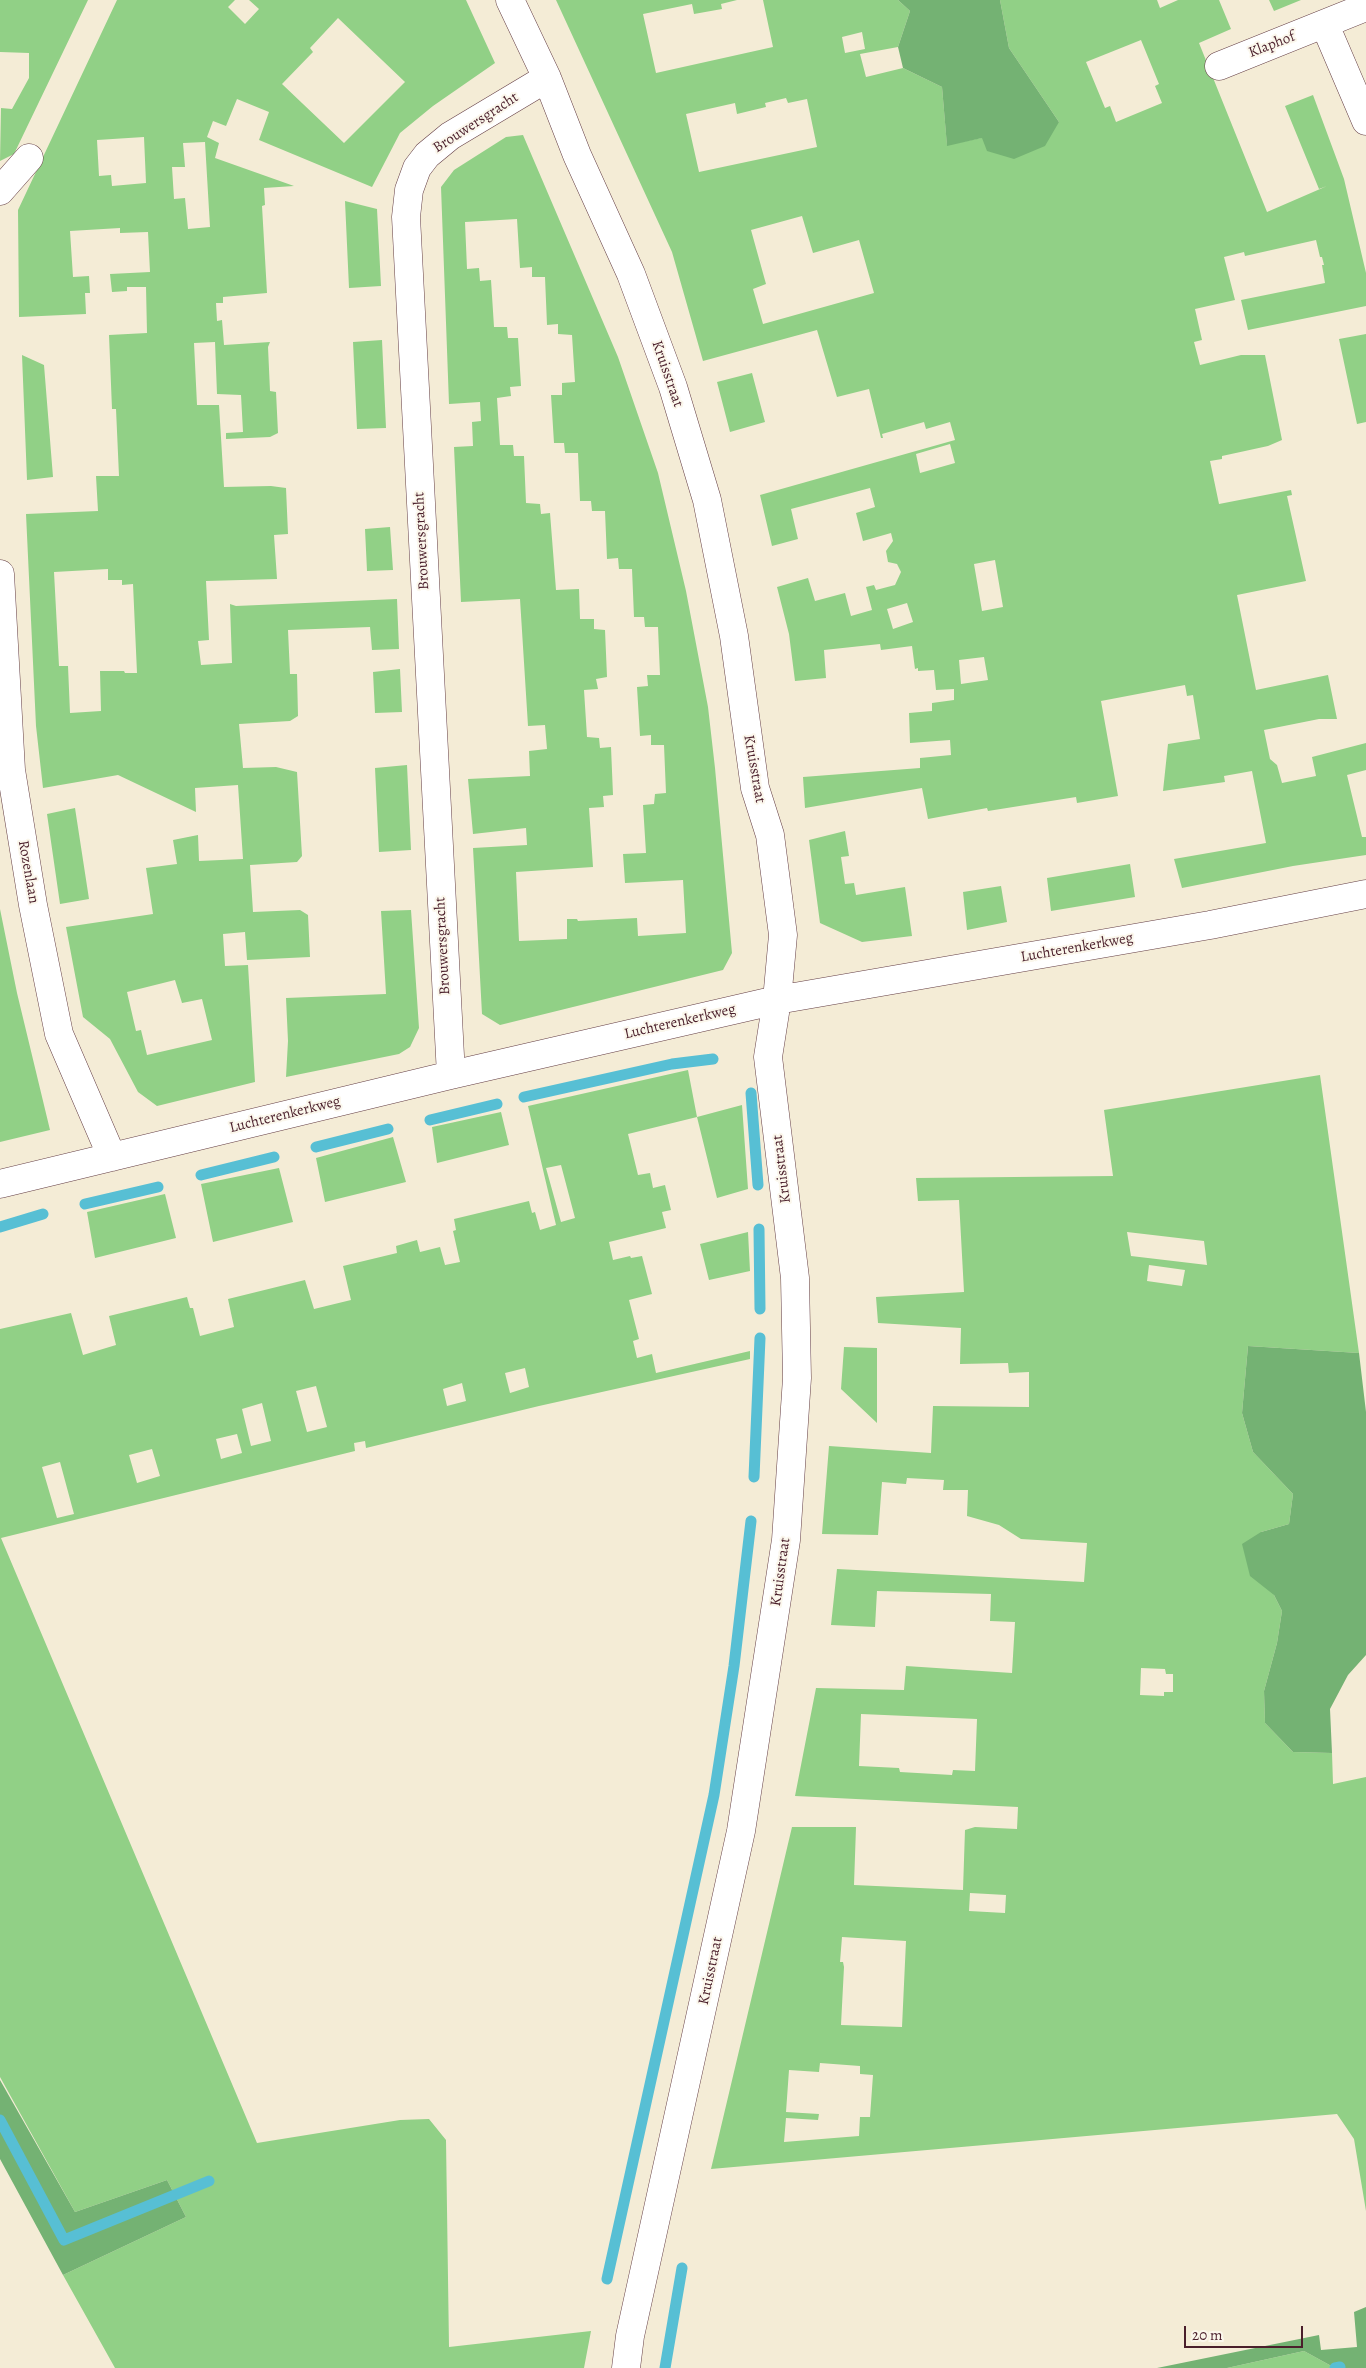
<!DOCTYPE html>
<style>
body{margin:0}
#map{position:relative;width:1366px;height:2368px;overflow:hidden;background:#f4ecd6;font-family:Alegreya,serif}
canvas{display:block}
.scale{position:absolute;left:1184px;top:2326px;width:119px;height:22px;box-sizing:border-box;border:2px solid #4a1f2b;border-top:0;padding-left:6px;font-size:15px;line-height:18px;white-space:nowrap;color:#4a1f2b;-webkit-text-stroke:4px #fbf7ec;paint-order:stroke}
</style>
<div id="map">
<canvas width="1366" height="2368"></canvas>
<div class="scale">20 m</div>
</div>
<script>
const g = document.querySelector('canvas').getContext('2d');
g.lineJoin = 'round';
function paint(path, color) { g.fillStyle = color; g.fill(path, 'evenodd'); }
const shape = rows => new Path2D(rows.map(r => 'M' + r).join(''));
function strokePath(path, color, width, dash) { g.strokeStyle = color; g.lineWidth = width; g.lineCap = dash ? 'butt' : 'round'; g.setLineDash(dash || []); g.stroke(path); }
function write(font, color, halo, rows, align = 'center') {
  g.font = font + ' Alegreya,serif'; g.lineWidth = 4; g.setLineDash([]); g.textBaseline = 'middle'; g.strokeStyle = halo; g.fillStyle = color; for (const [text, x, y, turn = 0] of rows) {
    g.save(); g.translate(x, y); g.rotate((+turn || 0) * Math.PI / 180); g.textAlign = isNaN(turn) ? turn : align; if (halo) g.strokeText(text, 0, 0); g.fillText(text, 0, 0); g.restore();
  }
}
paint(shape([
 [0,0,88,0,14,154,0,161,1,108,12,109,29,78,29,53,0,52],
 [117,0,235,0,228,7,245,24,259,9,249,0,466,0,495,63,433,106,400,133,372,187,259,140,269,112,237,99,226,126,213,121,207,137,219,143,215,158,294,186,264,188,265,205,262,206,267,293,223,297,223,303,216,303,217,321,222,320,224,345,270,342,268,347,270,391,276,392,278,433,270,437,226,439,226,433,243,432,241,395,217,394,215,342,194,343,197,405,219,405,224,487,271,486,286,488,288,534,274,535,277,579,206,581,209,640,198,641,201,665,232,663,230,604,236,606,397,599,399,649,372,650,370,627,288,630,290,674,297,674,298,716,290,721,239,724,243,768,276,767,297,772,302,856,297,862,250,865,253,912,300,910,308,915,310,957,247,960,245,932,223,934,225,966,248,965,255,1082,157,1106,138,1092,110,1039,83,1017,66,927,153,914,146,868,177,864,173,840,198,835,199,861,243,859,238,785,195,788,196,812,118,775,43,788,36,726,26,514,98,511,96,476,119,476,116,409,112,409,109,335,147,333,146,287,127,287,127,291,112,292,110,274,150,272,148,232,120,233,120,228,70,231,73,277,89,276,90,293,85,293,86,314,19,317,18,210],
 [338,18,405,82,344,143,282,84,313,52,310,48],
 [144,137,146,183,112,186,111,175,99,176,97,140],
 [205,142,210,227,188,229,185,198,174,199,172,167,185,167,183,143],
 [108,569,108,580,122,580,122,585,133,584,137,673,125,673,124,671,100,671,101,711,70,713,68,666,59,666,54,572],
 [175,980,182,1003,202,999,212,1040,147,1055,141,1030,136,1031,127,992],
 [556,0,737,0,721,4,722,9,694,14,692,4,643,14,656,73,773,47,763,0,898,0,910,11,898,47,860,54,866,77,903,68,942,87,947,145,1059,122,1009,48,1000,0,1157,0,1160,8,1178,0,1219,0,1231,29,1199,43,1267,212,1327,186,1319,189,1285,106,1313,95,1344,179,1366,273,1366,306,1248,330,1241,300,1325,283,1322,265,1324,265,1322,257,1320,257,1316,240,1245,256,1244,252,1224,257,1235,300,1195,309,1202,340,1194,342,1200,365,1241,355,1265,355,1282,440,1268,446,1222,456,1222,459,1210,461,1219,504,1291,490,1292,495,1287,496,1306,581,1237,595,1256,690,1328,675,1337,719,1319,719,1264,730,1270,759,1277,765,1282,783,1316,776,1312,757,1366,743,1366,770,1347,775,1362,837,1366,837,1366,855,1293,866,1182,888,1174,859,1266,843,1252,771,1224,776,1225,782,1163,791,1168,744,1200,739,1193,695,1187,696,1185,685,1101,701,1118,796,1077,803,1076,797,988,811,987,808,928,819,922,788,805,808,803,777,920,768,920,758,951,755,950,740,910,743,909,713,932,711,932,703,954,700,954,689,936,690,934,670,918,671,918,668,915,669,912,646,881,650,880,644,824,650,826,678,795,681,789,634,777,587,808,578,815,601,845,593,851,616,872,610,866,587,874,585,876,590,895,585,901,572,897,564,888,562,886,551,893,541,891,533,863,541,856,513,875,507,870,488,791,509,798,539,772,546,760,495,955,440,950,422,926,429,924,422,882,434,883,438,881,438,869,389,837,397,817,330,703,361,672,252],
 [862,32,865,49,845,53,842,37],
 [1141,40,1159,84,1155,86,1162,103,1116,122,1110,106,1105,108,1086,62],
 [786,98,788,103,807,99,817,147,699,172,686,114,735,103,737,114,766,107,765,103],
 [802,216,813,253,859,240,874,293,763,324,753,289,766,284,751,230],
 [950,444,955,463,920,473,916,454],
 [995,560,1003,607,982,611,974,564],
 [907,603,913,622,893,629,887,609],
 [984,657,988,680,961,684,959,660],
 [1269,0,1301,0,1274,11],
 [523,135,618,357,658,473,686,591,708,707,715,768,732,953,723,970,500,1025,482,1014,473,848,527,845,526,828,473,834,468,779,530,776,529,751,547,749,545,725,528,726,520,599,461,602,454,447,473,446,472,422,481,421,480,402,449,404,441,187,454,170,506,137],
 [517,219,520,268,532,267,532,277,545,277,547,325,558,324,558,334,572,335,575,382,562,383,562,395,551,395,554,443,564,443,565,453,578,453,580,501,591,501,592,511,605,511,607,559,618,558,619,569,632,569,634,617,644,617,645,627,658,627,660,675,647,675,648,686,637,687,640,736,651,735,651,745,664,745,666,793,655,794,654,804,643,805,646,853,623,854,625,883,683,880,686,933,638,936,637,918,578,921,577,919,567,919,567,939,519,941,516,872,593,867,589,808,604,807,603,796,613,795,611,747,600,748,599,738,587,737,584,690,598,689,596,679,607,677,605,630,594,629,594,619,580,619,579,589,556,590,550,513,541,514,540,504,526,503,524,456,514,456,513,445,500,445,497,398,511,396,510,387,521,386,518,338,508,338,507,327,494,327,491,280,480,281,479,268,467,269,465,222],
 [345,201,377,209,381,286,349,288],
 [1366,334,1366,422,1357,424,1339,339],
 [382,340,386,428,357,429,353,342],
 [22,355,44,365,53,477,27,480],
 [752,373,765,422,730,432,717,382],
 [390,527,393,570,367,571,365,529],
 [400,669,402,712,375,713,373,672],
 [407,765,411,850,379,852,375,768],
 [75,808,89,899,60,904,47,814],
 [845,831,849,856,841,857,845,884,854,883,856,895,905,887,912,936,862,942,820,923,809,840],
 [1130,864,1135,897,1051,911,1047,878],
 [1001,886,1007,922,967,930,963,892],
 [0,909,17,993,50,1130,0,1142],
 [411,910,419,1028,410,1047,399,1054,286,1077,288,1041,286,998,386,994,381,911],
 [688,1070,697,1117,742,1105,748,1189,717,1198,697,1117,628,1134,638,1175,650,1173,653,1188,665,1185,671,1210,662,1212,666,1228,609,1242,613,1260,630,1256,631,1258,642,1256,652,1294,629,1300,639,1339,633,1341,637,1358,652,1354,656,1373,750,1351,750,1359,539,1406,366,1448,365,1441,354,1443,355,1451,1,1538,257,2143,400,2120,429,2119,446,2140,449,2347,591,2331,584,2368,115,2368,63,2275,186,2217,167,2180,75,2212,0,2077,0,1329,71,1313,83,1355,116,1345,109,1316,187,1297,190,1308,193,1308,200,1336,234,1327,228,1299,305,1280,314,1309,351,1300,343,1266,397,1253,396,1246,417,1240,420,1252,440,1247,445,1265,460,1262,453,1231,456,1230,454,1219,529,1201,532,1213,535,1212,540,1230,556,1225,528,1106],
 [561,1165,575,1218,561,1222,546,1168],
 [525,1368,529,1387,510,1393,505,1373],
 [462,1383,466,1401,447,1406,443,1389],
 [316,1386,327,1427,307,1432,296,1391],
 [262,1403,271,1441,251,1446,242,1409],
 [237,1434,242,1453,221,1459,216,1439],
 [152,1449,160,1476,137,1483,129,1455],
 [60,1462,74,1514,57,1518,42,1467],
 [1320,1075,1359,1353,1248,1346,1242,1413,1253,1452,1293,1494,1289,1524,1261,1532,1274,1595,1282,1611,1277,1643,1264,1691,1265,1723,1293,1752,1332,1753,1333,1784,1366,1777,1366,2211,1354,2139,1337,2114,711,2169,792,1827,856,1827,854,1885,963,1890,965,1830,975,1827,1017,1829,1018,1807,795,1796,816,1688,904,1690,906,1666,1012,1673,1015,1622,990,1621,991,1594,877,1591,875,1627,831,1625,837,1569,1084,1582,1087,1543,1021,1539,999,1525,967,1516,968,1490,943,1490,944,1480,907,1478,906,1484,882,1482,878,1535,822,1534,829,1446,931,1453,933,1406,1029,1407,1029,1372,1009,1373,1008,1363,960,1364,961,1328,878,1323,876,1297,964,1292,959,1200,918,1201,916,1178,1113,1176,1104,1110],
 [1127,1232,1204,1241,1207,1265,1131,1256],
 [1149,1265,1185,1270,1182,1286,1147,1281],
 [1141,1668,1165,1669,1166,1674,1173,1674,1173,1692,1164,1692,1164,1696,1140,1695],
 [861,1714,977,1719,975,1771,953,1770,952,1775,900,1772,899,1768,859,1766],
 [970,1893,1006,1895,1005,1913,969,1911],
 [842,1937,906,1941,902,2027,841,2025,844,1967,843,1962,840,1962],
 [820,2063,860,2066,860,2074,873,2075,870,2117,860,2117,859,2136,784,2142,786,2118,818,2120,819,2114,786,2112,789,2070,819,2072],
 [501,1112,509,1145,437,1163,432,1127],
 [393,1137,406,1182,325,1202,316,1158],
 [279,1168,293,1222,213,1242,201,1184],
 [165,1194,176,1238,95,1258,87,1212],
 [748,1232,750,1271,709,1280,700,1244],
 [844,1347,877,1348,877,1423,841,1389],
 [1304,2351,1335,2368,1227,2368]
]), '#91d086');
paint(shape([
 [898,0,1000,0,1009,48,1059,122,1045,146,1014,159,987,151,982,138,947,146,942,87,903,68,898,47,910,11],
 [1248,1346,1359,1353,1366,1412,1366,1655,1348,1675,1330,1709,1332,1753,1293,1752,1265,1723,1264,1691,1277,1643,1282,1611,1274,1595,1250,1576,1242,1544,1261,1532,1289,1524,1293,1494,1253,1452,1242,1413],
 [0,2080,75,2212,167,2180,186,2217,63,2275,0,2159],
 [1366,2307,1366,2368,1335,2368,1304,2351,1227,2368,1157,2368,1319,2335,1321,2350,1357,2347,1354,2312]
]), '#74b273');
strokePath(shape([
 [751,1093,758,1185],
 [524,1097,672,1064,713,1059],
 [430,1120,497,1104],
 [316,1147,388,1129],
 [201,1175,274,1157],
 [85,1204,158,1187],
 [0,1227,43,1214],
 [759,1229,760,1309],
 [754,1477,760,1338],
 [0,2120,64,2240,209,2181],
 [607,2279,714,1795,734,1666,751,1521],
 [665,2368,682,2268],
 [1335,2368,1340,2367]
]), '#57bfd4', 11);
const street = shape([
 [510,0,547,78,577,155,631,274,673,387,707,500,734,636,755,788,770,835,783,935,777,1000,768,1057,795,1278,797,1378,786,1540,741,1831,630,2336,626,2368],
 [1325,25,1366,121],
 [1219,66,1366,7],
 [0,191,29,158],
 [0,574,11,770,33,905,59,1034,112,1157],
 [451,1075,406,217,409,190,417,168,427,155,450,136,547,78],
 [0,1184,451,1075,777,1000,1210,925,1366,894]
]);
strokePath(street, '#643e45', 29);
strokePath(street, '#fff', 28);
write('15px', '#4a1f2b', '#fbf7ec', [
 ["Klaphof",1272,45,-21],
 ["Brouwersgracht",476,123,-33],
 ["Kruisstraat",667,374,71],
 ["Brouwersgracht",422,541,-93],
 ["Kruisstraat",754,769,80],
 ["Rozenlaan",28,872,80],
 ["Brouwersgracht",443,946,-93],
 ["Luchterenkerkweg",1077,948,-10],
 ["Luchterenkerkweg",680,1022,-13],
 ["Luchterenkerkweg",285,1115,-14],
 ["Kruisstraat",782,1169,-97],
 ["Kruisstraat",781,1572,-82],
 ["Kruisstraat",711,1971,-78]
]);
</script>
